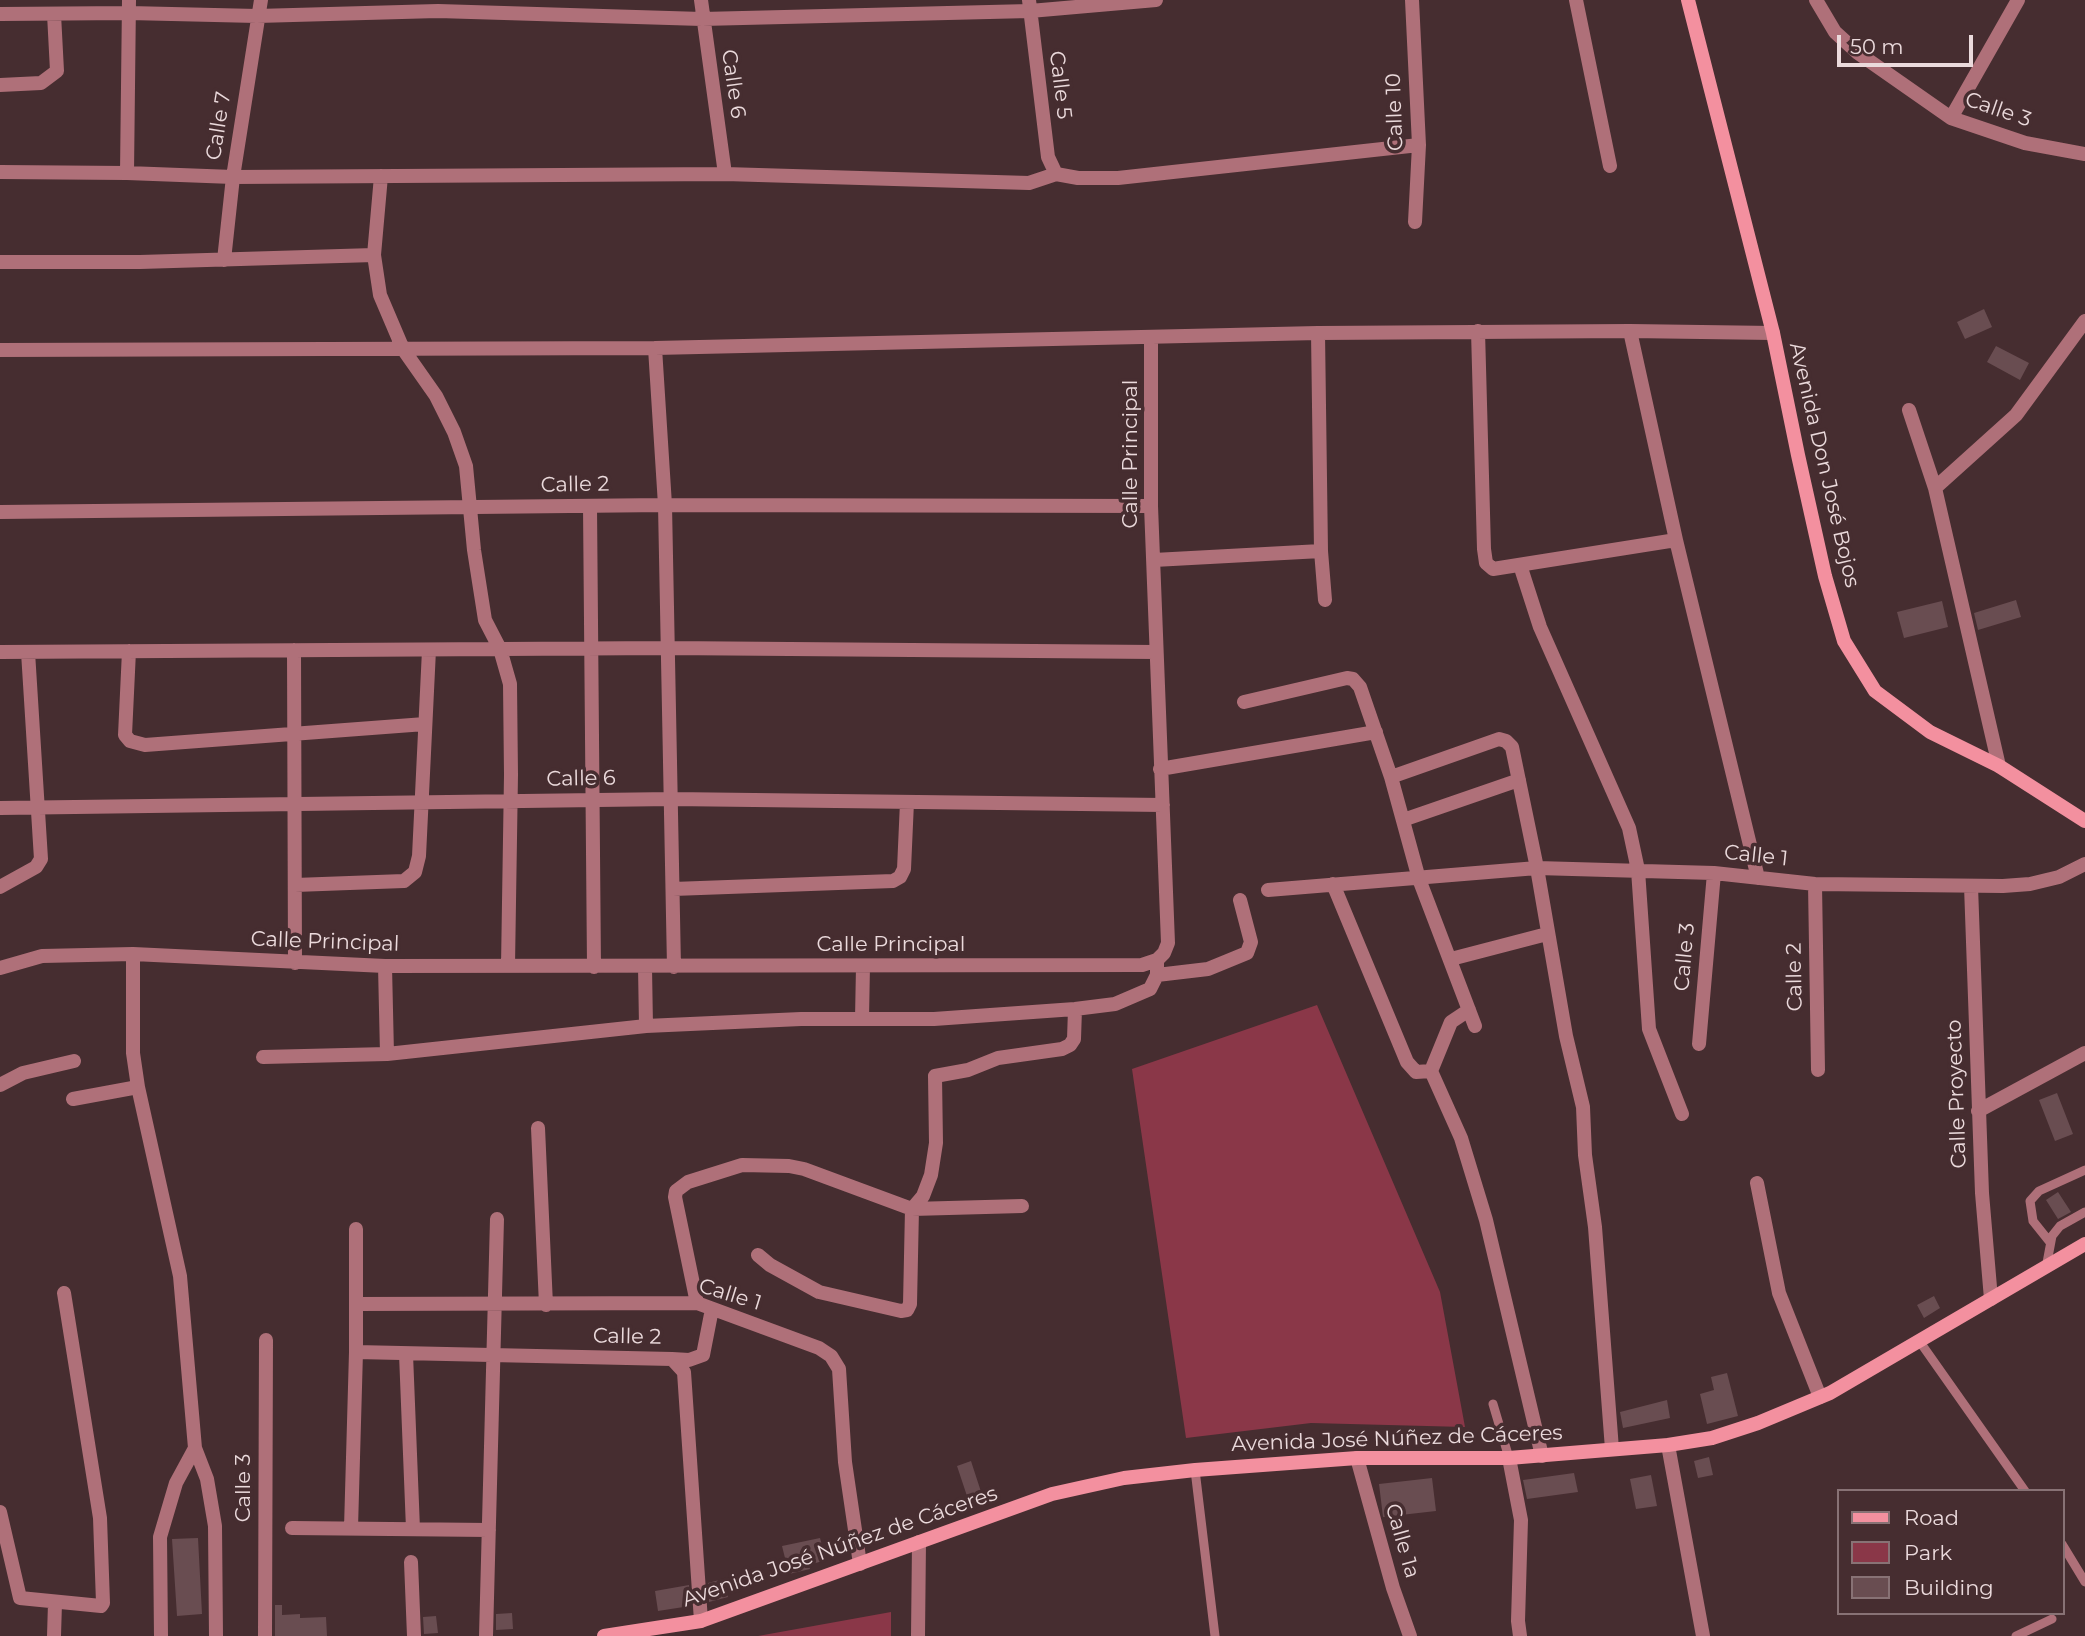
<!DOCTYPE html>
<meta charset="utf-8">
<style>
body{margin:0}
#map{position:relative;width:2085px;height:1636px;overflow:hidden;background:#462d30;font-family:Montserrat,sans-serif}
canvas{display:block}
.legend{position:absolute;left:1837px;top:1489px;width:228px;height:126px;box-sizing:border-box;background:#462d30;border:2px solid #887275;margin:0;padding:9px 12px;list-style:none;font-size:21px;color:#ebdadc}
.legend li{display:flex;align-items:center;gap:14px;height:35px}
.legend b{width:35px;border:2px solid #887275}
.scale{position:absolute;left:1837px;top:35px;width:136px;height:32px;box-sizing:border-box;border:4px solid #ebdadc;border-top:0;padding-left:9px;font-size:21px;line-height:24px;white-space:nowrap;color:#ebdadc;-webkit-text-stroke:5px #462d30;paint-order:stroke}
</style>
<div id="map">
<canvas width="2085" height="1636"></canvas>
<ul class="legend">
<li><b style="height:9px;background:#f3909f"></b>Road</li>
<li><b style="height:19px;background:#8a3748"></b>Park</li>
<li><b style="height:19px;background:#694d51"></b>Building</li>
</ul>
<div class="scale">50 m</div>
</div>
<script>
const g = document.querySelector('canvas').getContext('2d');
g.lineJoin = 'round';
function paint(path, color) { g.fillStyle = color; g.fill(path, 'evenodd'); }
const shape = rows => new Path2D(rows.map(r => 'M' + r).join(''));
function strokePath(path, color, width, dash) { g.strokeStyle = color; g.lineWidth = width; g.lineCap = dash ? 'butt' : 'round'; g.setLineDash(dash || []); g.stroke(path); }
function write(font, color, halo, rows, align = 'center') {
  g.font = font + ' Montserrat,sans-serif'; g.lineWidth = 7; g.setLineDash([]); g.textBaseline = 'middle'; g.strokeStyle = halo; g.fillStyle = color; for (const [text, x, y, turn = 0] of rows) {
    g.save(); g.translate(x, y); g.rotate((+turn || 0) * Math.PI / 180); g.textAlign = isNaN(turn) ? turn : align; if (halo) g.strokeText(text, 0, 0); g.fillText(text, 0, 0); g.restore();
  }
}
paint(shape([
 [1317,1005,1440,1292,1465,1427,1311,1423,1186,1438,1132,1069],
 [891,1612,891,1636,758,1636]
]), '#8a3748');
paint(shape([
 [1984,309,1992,327,1965,339,1957,322],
 [1996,346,2029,363,2020,380,1987,362],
 [2016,600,2021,617,1978,630,1974,613],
 [1942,601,1948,627,1904,638,1897,612],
 [2057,1093,2073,1134,2055,1141,2039,1100],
 [2058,1192,2071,1212,2058,1219,2046,1200],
 [1934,1296,1940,1308,1924,1318,1917,1305],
 [1727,1373,1738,1416,1707,1424,1700,1394,1714,1390,1711,1377],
 [1667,1400,1670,1418,1623,1428,1620,1412],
 [1709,1457,1713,1475,1698,1478,1694,1461],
 [971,1461,984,1501,970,1505,957,1466],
 [1574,1473,1578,1492,1527,1499,1523,1480],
 [1651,1475,1657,1506,1636,1509,1630,1479],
 [1432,1478,1436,1511,1383,1517,1379,1484],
 [198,1538,202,1614,177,1616,172,1539],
 [820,1538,826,1560,809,1565,810,1569,789,1574,782,1546],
 [723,1579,728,1597,709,1602,708,1583],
 [689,1585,690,1606,658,1611,655,1591],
 [275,1605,282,1605,282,1615,300,1614,300,1618,326,1617,327,1636,275,1636],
 [512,1613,513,1629,496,1630,496,1614],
 [436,1616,438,1633,424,1634,423,1617]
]), '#694d51');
strokePath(shape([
 [2049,1241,2033,1221,2030,1201,2039,1191,2085,1170],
 [2046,1268,2052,1236,2060,1226,2085,1212],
 [1920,1342,2025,1491],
 [1493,1404,1509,1458],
 [1195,1470,1215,1636],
 [2062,1544,2085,1582],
 [2016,1636,2052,1619]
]), '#af7079', 9);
strokePath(shape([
 [701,0,725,174],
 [1029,0,1048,157,1056,174],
 [1412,0,1419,145,1415,222],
 [1576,0,1610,166],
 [1816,0,1835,32,1858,53,1951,118,2025,143,2085,154],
 [0,14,129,13,257,16,438,11,702,19,1030,11,1156,0],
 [0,85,41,83,57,71,54,14],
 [1951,118,2018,0],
 [0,172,127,173,233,177,725,174,1029,183,1056,174,1078,178,1118,178,1419,145],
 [127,173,129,0],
 [381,176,374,255,380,295,403,349,436,396,454,432,466,466,474,550,485,620,500,649,510,684,511,775,508,966],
 [224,260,233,177,261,0],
 [0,262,140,262,374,255],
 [1478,331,1484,549,1486,563,1493,569,1676,540],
 [1630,331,1676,540,1758,878],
 [1318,333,1321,551,1325,600],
 [655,348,665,505,674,967],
 [0,350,655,348,1318,333,1630,331,1773,333],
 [1909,410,1935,488,1999,766],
 [1935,488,2016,415,2085,321],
 [590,506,594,967],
 [0,512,665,505,1151,506],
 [1154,560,1321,551],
 [1520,565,1540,627,1629,828,1638,870,1649,1029,1682,1114],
 [294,650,295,963],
 [129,651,125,735,130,741,145,745,425,724],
 [0,652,668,648,1155,652],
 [1244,702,1347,678,1353,679,1360,687,1391,777,1419,879,1475,1026],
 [1160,769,1376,732],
 [1391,777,1499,739,1506,741,1512,747,1537,868,1566,1036,1583,1107,1585,1155,1595,1227,1612,1449],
 [0,808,672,799,1163,805],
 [1403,820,1519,780],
 [1333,884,1407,1062,1416,1072,1431,1071],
 [1815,884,1818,1070],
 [295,885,404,881,415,872,419,856,429,650],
 [1971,886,1982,1193,1991,1299],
 [0,887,36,867,41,859,28,652],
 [673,889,893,881,900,877,904,869,907,802],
 [1268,890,1537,868,1714,873,1815,884,2003,886,2030,884,2059,877,2085,864],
 [133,954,133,1053,138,1087,180,1276,195,1448,207,1479,215,1526,216,1636],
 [1451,959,1547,934],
 [385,966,387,1054],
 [645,967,646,1026],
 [0,968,42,956,133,954,385,966,1142,965,1157,960,1164,953,1168,943,1151,506,1151,338],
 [1157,975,1208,969,1247,953,1251,942,1240,900],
 [1469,1010,1451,1022,1431,1071,1461,1138,1486,1220,1542,1456],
 [862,1019,863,966],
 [1699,1044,1714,873],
 [263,1057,387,1054,646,1026,801,1019,934,1019,1075,1009,1115,1004,1150,989,1157,975,1157,960],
 [0,1085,23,1073,74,1061],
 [73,1099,138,1087],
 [1978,1111,2085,1053],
 [538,1128,546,1305],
 [1757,1183,1779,1293,1820,1397],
 [758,1255,770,1265,819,1292,901,1311,907,1310,910,1304,912,1209,1022,1206],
 [697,1303,675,1197,676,1191,688,1182,742,1165,789,1166,804,1169,912,1209,923,1196,931,1175,936,1143,935,1076,968,1070,998,1058,1062,1049,1070,1045,1074,1039,1075,1009],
 [356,1304,697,1303,819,1348,831,1356,839,1369,845,1462,860,1564],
 [356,1352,672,1359,684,1372,701,1621],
 [406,1354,413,1529],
 [672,1359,689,1360,703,1355,712,1309],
 [1668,1445,1703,1636],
 [1357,1458,1393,1588,1410,1636],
 [1509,1458,1521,1520,1518,1621,1520,1636],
 [0,1512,20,1598,101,1606,103,1603,100,1518,64,1293],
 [292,1528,489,1530],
 [351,1528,356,1352,356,1229],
 [411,1562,414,1636],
 [54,1636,55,1603],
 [161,1636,160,1537,176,1483,195,1448],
 [265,1636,266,1340],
 [486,1636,497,1219],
 [918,1636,919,1542]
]), '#af7079', 14);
strokePath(shape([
 [1688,0,1773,333,1798,455,1825,576,1844,641,1875,691,1930,732,1999,766,2085,821],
 [604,1636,701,1621,1052,1494,1124,1478,1195,1470,1357,1458,1509,1458,1668,1445,1712,1438,1758,1423,1830,1393,2085,1244]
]), '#f3909f', 14);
write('21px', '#ebdadc', '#462d30', [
 ["Calle 6",733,84,82],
 ["Calle 5",1060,85,83],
 ["Calle 3",1998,110,19],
 ["Calle 10",1395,112,-92],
 ["Calle 7",219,126,-81],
 ["Calle Principal",1131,454,-90],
 ["Avenida Don José Bojos",1824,465,77],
 ["Calle 2",575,485,-1],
 ["Calle 6",581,779,-1],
 ["Calle 1",1756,856,6],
 ["Calle Principal",325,942,2],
 ["Calle Principal",891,945],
 ["Calle 3",1685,957,-85],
 ["Calle 2",1795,977,-91],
 ["Calle Proyecto",1957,1094,-92],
 ["Calle 1",730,1295,17],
 ["Calle 2",627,1337,1],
 ["Avenida José Núñez de Cáceres",1397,1439,-2],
 ["Calle 3",244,1488,-90],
 ["Calle 1a",1402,1541,74],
 ["Avenida José Núñez de Cáceres",840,1547,-19]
]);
</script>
